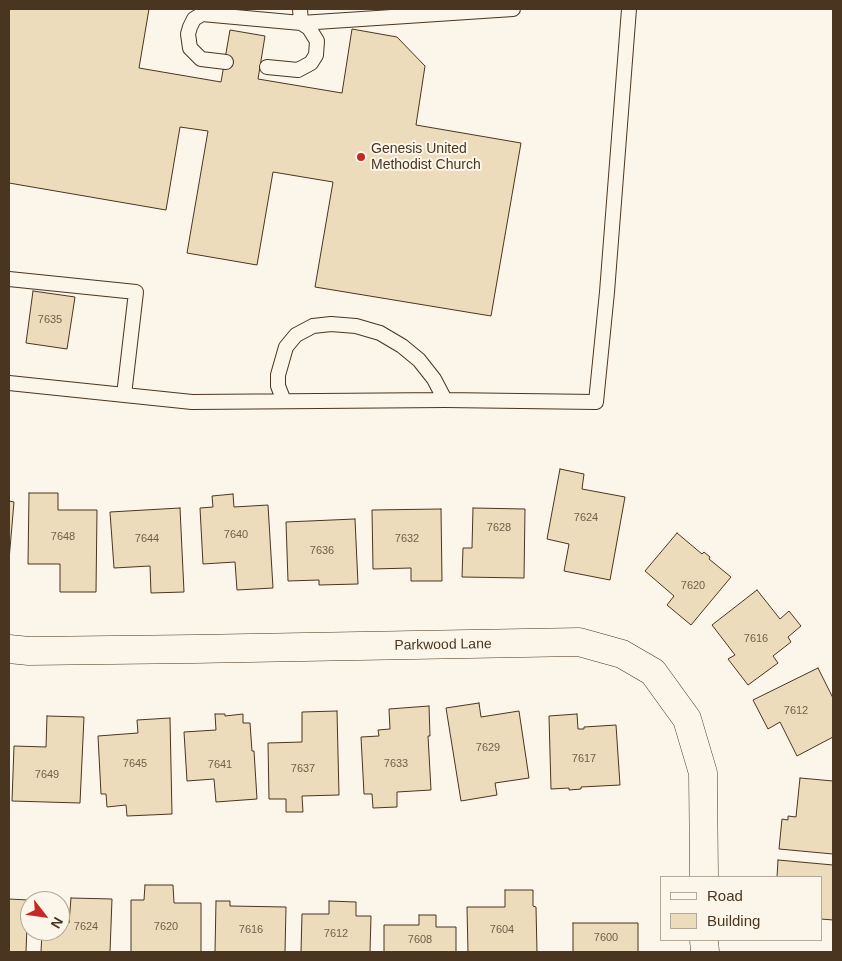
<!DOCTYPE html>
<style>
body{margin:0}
#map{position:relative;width:842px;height:961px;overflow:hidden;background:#fbf6e9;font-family:Helvetica,sans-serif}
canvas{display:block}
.frame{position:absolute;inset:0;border:10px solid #4a3520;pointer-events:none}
.legend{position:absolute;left:660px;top:876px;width:162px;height:65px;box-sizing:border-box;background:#fbf6e9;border:1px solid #b4a999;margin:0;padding:6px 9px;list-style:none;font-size:15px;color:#4a3520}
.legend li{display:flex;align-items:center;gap:10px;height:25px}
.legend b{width:25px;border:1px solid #b4a999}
.north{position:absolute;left:20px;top:891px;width:50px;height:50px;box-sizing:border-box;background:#fbf6e9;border:1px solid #b4a999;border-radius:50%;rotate:120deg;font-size:14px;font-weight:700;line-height:20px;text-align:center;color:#4a3520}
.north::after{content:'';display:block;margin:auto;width:18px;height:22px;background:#c62828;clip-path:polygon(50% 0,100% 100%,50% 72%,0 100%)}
</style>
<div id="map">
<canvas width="842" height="961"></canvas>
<div class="frame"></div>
<ul class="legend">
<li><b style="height:6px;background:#fbf6e9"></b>Road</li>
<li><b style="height:14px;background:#ecdcbc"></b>Building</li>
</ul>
<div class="north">N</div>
</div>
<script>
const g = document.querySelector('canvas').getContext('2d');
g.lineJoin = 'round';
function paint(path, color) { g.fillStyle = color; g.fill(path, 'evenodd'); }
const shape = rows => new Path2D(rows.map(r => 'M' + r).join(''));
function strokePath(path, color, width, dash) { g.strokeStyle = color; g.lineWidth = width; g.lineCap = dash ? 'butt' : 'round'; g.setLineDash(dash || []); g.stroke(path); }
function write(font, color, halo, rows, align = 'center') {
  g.font = font + ' Helvetica,sans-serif'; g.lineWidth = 4; g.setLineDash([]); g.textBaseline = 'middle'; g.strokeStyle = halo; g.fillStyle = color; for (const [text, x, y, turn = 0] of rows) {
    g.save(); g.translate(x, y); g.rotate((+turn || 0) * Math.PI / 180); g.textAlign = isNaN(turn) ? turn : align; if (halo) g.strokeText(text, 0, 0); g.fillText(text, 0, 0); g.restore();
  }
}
const building = shape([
 [9,9,149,9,139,68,221,82,230,30,265,36,258,79,342,93,352,29,397,37,425,66,416,125,521,143,491,316,315,287,333,182,273,172,257,265,187,253,208,131,180,127,166,210,9,183,9,9],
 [33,291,75,297,67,349,26,343,33,291],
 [560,469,584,474,582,489,625,497,610,580,564,571,569,544,547,539,560,469],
 [29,493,58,493,58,510,97,510,96,592,60,592,60,564,28,564,29,493],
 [233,494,234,507,268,505,273,588,237,590,235,562,203,564,200,508,213,507,212,496,233,494],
 [9,501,14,502,9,560,9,501],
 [180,508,184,592,151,593,150,566,114,568,110,512,180,508],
 [473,508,525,509,524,578,462,577,463,548,472,548,473,508],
 [441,509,442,581,411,581,411,568,373,569,372,510,441,509],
 [355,519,358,584,319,585,319,580,288,581,286,522,355,519],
 [677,533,702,554,704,552,710,557,709,559,731,577,691,625,667,605,674,596,645,571,677,533],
 [757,590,780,619,789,611,801,626,788,637,791,642,773,656,778,663,748,685,728,659,735,655,712,625,757,590],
 [818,668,833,698,833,737,797,756,780,722,768,729,753,700,818,668],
 [479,703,481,717,519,711,529,778,495,783,497,795,461,801,446,708,479,703],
 [429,706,430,736,428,736,431,790,397,792,397,807,373,808,372,794,364,794,361,737,379,736,378,730,390,729,389,709,429,706],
 [337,711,339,795,302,796,303,812,286,812,286,799,269,799,268,743,302,742,302,712,337,711],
 [215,714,225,714,225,716,243,714,243,723,250,723,252,751,254,751,257,799,216,802,214,779,187,781,184,732,216,730,215,714],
 [577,714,578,729,584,729,584,727,616,725,620,785,581,787,581,789,569,790,569,788,551,789,549,716,577,714],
 [47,716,84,717,80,803,12,801,14,746,46,747,47,716],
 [170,718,172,814,127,816,126,805,107,807,106,794,101,794,98,736,138,733,137,720,170,718],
 [800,778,833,781,833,854,779,849,782,819,788,820,788,816,796,817,800,778],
 [778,860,833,865,833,920,821,919,821,877,777,877,778,860],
 [145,885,173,885,174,903,201,903,201,952,131,952,131,900,144,900,145,885],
 [505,890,533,890,533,906,536,907,537,952,468,952,467,907,505,907,505,890],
 [71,898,112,899,110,952,41,952,42,931,60,931,60,923,69,923,71,898],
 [9,899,28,900,26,952,9,952,9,899],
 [216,901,230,901,230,906,286,907,285,952,215,952,216,901],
 [329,901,356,902,356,916,371,916,370,952,301,952,302,914,329,914,329,901],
 [419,915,436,915,436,927,456,927,456,952,384,952,384,925,419,925,419,915],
 [573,923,638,923,638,952,573,952,573,923]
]);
paint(building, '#ecdcbc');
strokePath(building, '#4a3520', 1);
const service = shape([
 [226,62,201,59,190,48,188,34,190,27,194,19,202,14,301,23,513,9],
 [267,67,298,70,311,63,316,55,317,41,309,28,301,23,300,9],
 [9,279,136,292,124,395],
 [9,383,192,402,445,400,596,402,607,292,629,9],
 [284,401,278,386,278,375,286,347,296,335,313,326,331,324,356,326,380,333,402,346,419,360,434,379,445,400]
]);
const minor = shape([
 [9,649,29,651,194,649,579,642,622,654,653,672,687,719,703,773,704,877],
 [704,940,705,952]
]);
strokePath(service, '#4a3520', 16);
strokePath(minor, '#4a3520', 29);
strokePath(service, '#fbf6e9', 14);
strokePath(minor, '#fbf6e9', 28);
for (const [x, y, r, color] of [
 [361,157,5,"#c62828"]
]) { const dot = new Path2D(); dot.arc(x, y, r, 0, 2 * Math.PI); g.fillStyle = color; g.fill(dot); strokePath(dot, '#fbf6e9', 2); }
write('11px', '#725f47', null, [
 ["7635",50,320],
 ["7624",586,518],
 ["7628",499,528],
 ["7640",236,535],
 ["7648",63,537],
 ["7644",147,539],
 ["7632",407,539],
 ["7636",322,551],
 ["7620",693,586],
 ["7616",756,639],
 ["7612",796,711],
 ["7629",488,748],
 ["7617",584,759],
 ["7645",135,764],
 ["7633",396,764],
 ["7641",220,765],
 ["7637",303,769],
 ["7649",47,775],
 ["7624",86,927],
 ["7620",166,927],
 ["7616",251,930],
 ["7604",502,930],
 ["7612",336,934],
 ["7600",606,938],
 ["7608",420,940]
]);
write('14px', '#4a3520', '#fbf6e9', [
 ["Genesis United",371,149],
 ["Methodist Church",371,165]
], 'left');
write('14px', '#4a3520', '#fbf6e9', [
 ["Parkwood Lane",443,645,-1]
]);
</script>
